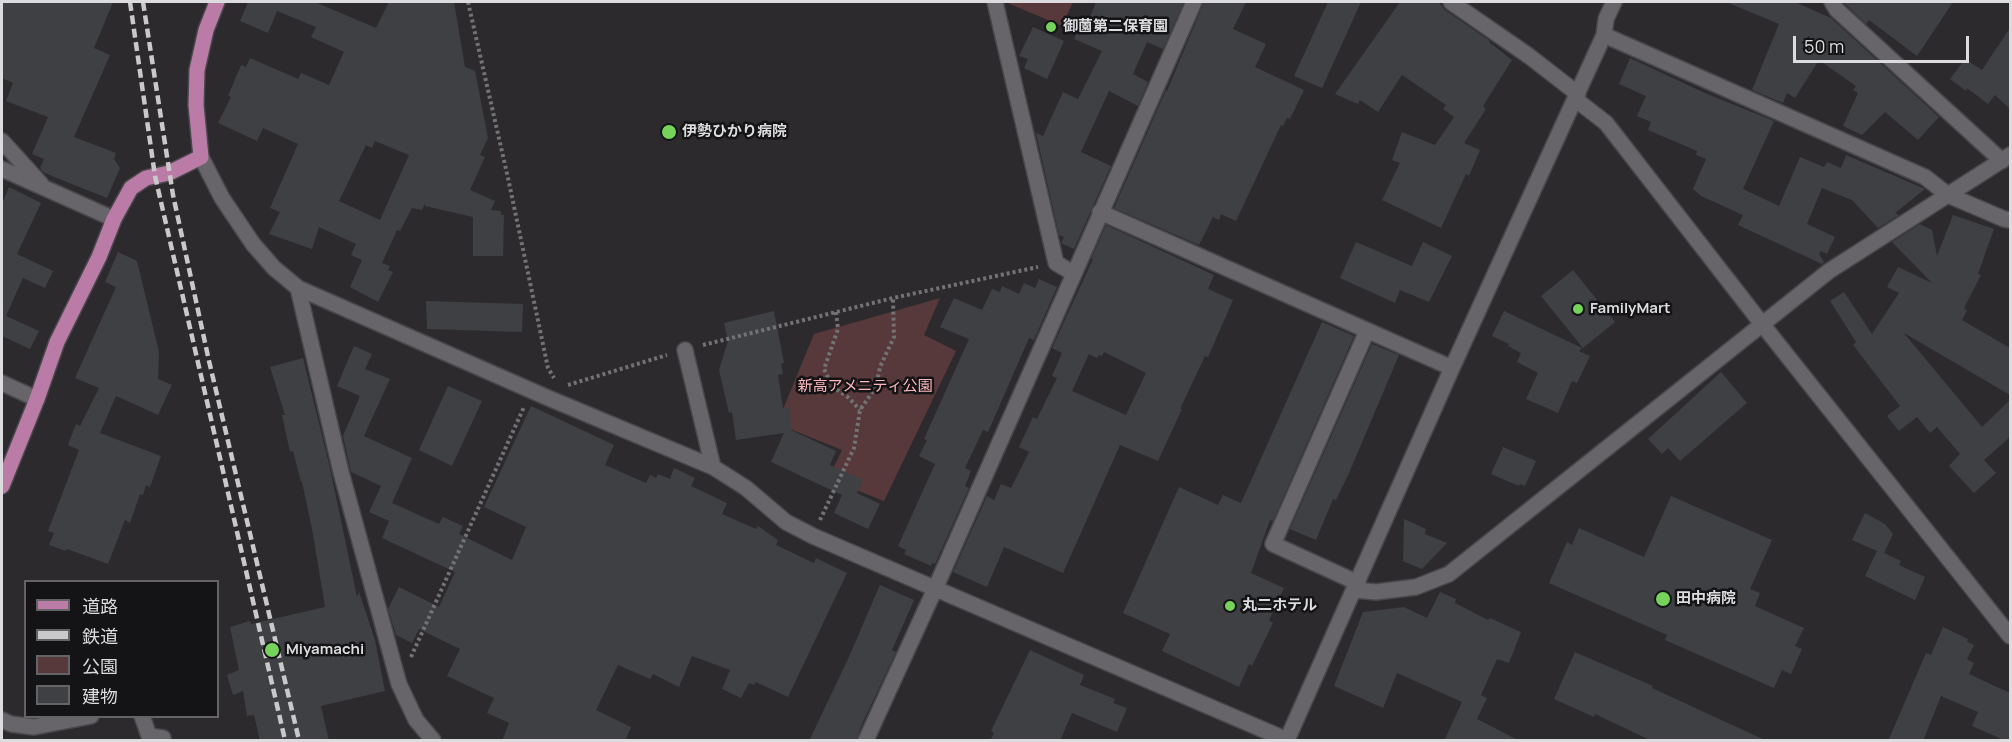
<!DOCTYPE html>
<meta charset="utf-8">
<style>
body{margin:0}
#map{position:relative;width:2012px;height:742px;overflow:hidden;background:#2c2a2d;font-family:Manrope,"Noto Sans JP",sans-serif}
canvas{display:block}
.frame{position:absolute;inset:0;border:3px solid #dcdbdd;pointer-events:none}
.legend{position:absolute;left:24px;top:580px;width:195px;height:138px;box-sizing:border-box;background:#141315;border:2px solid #646365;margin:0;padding:8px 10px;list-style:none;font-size:18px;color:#dcdbdd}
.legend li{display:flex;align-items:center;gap:12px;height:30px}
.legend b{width:30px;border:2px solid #646365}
.scale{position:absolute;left:1793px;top:36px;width:176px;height:27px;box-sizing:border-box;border:3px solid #dcdbdd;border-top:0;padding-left:8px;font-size:18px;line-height:21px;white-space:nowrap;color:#dcdbdd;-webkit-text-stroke:4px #141315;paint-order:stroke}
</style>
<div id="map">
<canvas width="2012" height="742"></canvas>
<div class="frame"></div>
<ul class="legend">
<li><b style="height:8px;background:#ba7ba6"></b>道路</li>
<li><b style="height:8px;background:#c9c8ca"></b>鉄道</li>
<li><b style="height:16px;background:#57393b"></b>公園</li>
<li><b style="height:16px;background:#3f4044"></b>建物</li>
</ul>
<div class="scale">50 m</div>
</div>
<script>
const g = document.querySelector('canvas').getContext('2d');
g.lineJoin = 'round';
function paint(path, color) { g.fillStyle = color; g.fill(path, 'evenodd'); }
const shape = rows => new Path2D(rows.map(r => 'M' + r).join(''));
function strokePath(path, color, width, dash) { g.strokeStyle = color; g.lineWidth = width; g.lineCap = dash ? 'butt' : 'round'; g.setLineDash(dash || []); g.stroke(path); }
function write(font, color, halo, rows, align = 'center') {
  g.font = font + ' Manrope,"Noto Sans JP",sans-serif'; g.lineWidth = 5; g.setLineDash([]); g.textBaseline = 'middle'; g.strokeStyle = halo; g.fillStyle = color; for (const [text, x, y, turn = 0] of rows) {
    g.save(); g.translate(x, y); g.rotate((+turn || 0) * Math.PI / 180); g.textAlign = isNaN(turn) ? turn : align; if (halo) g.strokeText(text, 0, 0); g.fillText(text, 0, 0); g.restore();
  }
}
paint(shape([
 [1010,2,1073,2,1062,26,1010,4],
 [940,298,924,335,956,351,884,501,828,479,842,450,785,427,781,414,814,334]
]), '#57393b');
paint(shape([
 [2,2,113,2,94,48,110,55,74,137,116,153,114,159,120,168,107,198,59,179,43,172,40,168,44,159,32,154,48,117,6,101,13,83,2,78],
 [248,2,315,2,376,28,389,2,454,2,465,67,475,71,488,138,480,155,485,157,470,190,495,201,491,210,501,211,501,215,504,215,503,256,473,256,473,217,425,206,425,203,422,210,412,208,400,231,397,230,382,263,390,266,388,270,393,272,378,302,350,287,362,260,351,255,356,244,319,227,312,249,269,234,280,212,270,208,298,144,263,128,257,141,218,123,231,97,228,96,241,65,246,67,250,58,298,79,301,73,329,85,344,52,311,37,316,27,277,11,268,33,240,21],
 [375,141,409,155,380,220,339,201,366,145,372,148],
 [1096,2,1184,2,1163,49,1147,42,1133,74,1148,82,1138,106,1109,91,1081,152,1111,166,1074,249,1061,243,1064,237,1059,235,1036,133,1043,136,1063,92,1078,99,1102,51,1074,39,1082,20,1088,22],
 [1204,2,1246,2,1233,29,1266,44,1255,67,1304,90,1290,119,1287,118,1283,126,1281,125,1236,221,1221,214,1219,220,1213,217,1199,245,1114,208,1166,90,1167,91],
 [1328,2,1361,2,1322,88,1294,76],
 [1400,2,1439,2,1445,10,1490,41,1489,42,1512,60,1483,106,1486,109,1464,143,1480,150,1469,176,1466,174,1441,228,1382,200,1400,163,1392,160,1402,132,1435,145,1454,117,1443,109,1446,105,1402,75,1378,112,1360,100,1358,104,1335,94],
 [1726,2,1795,2,1831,18,1939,117,1918,140,1885,112,1862,135,1843,126,1858,93,1853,90,1856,86,1819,60,1795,98,1787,93,1783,103,1752,90,1779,24],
 [1843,2,1953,2,1917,56,1869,20,1866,24],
 [1033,27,1064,41,1047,79,1024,68,1028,59,1019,56],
 [2010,28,2010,109,1995,95,1988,104,1967,88,1966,91,1950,79,1965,59,1982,70],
 [1630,58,1705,93,1774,121,1743,189,1779,206,1800,157,1824,167,1827,162,1841,168,1846,155,1925,189,1895,213,1899,215,1878,228,1852,200,1822,188,1807,224,1835,237,1827,254,1821,251,1819,254,1824,262,1822,264,1738,225,1743,215,1701,196,1693,189,1706,159,1696,155,1697,151,1648,130,1651,122,1637,116,1646,96,1619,84],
 [9,187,41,203,17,254,53,271,45,288,23,278,6,316,39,331,30,349,2,336,2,204],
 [1953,215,1994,229,1978,274,1981,275,1964,308,1967,311,1962,320,2010,348,2010,395,1904,333,1982,427,2010,400,2010,437,1984,460,1996,473,1974,493,1949,466,1960,454,1937,427,1930,433,1917,417,1899,431,1887,416,1900,406,1853,345,1856,342,1830,301,1844,292,1872,334,1899,293,1887,287,1898,267,1932,283,1892,242,1920,224,1932,230,1937,256],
 [1106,225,1214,275,1208,289,1233,300,1208,357,1205,356,1180,409,1182,409,1158,461,1120,445,1063,573,1004,547,987,587,953,572,987,496,994,500,1001,484,1011,488,1029,452,1019,447,1033,417,1037,419,1057,378,1052,376,1062,353,1052,348,1093,259,1091,259],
 [1104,352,1146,373,1126,415,1072,391,1089,354,1097,358,1099,355,1102,356],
 [1356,242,1412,266,1423,242,1452,256,1429,302,1400,290,1395,303,1340,278],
 [118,252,137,261,159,352,158,379,172,385,158,415,116,396,100,433,161,456,150,487,146,485,143,495,140,494,130,523,125,520,108,564,67,549,66,551,49,545,54,533,48,531,79,450,68,445,76,424,80,426,99,388,75,378,116,287,105,282],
 [1573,270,1615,322,1583,348,1541,296],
 [1039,279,1057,287,1034,340,1029,338,988,432,983,430,965,468,971,471,965,486,969,488,935,564,932,563,931,566,904,554,906,550,898,546,935,464,919,456,927,440,924,439,969,339,940,327,954,298,982,310,992,289,1000,292,1002,286,1019,294,1024,283,1035,288],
 [426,301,523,304,522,332,427,329],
 [774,311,784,363,781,364,783,374,778,375,783,408,790,407,791,430,836,451,830,465,863,480,857,493,880,504,868,529,834,513,842,495,771,462,784,433,736,440,732,412,729,413,719,370,728,341,724,323],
 [1504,311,1582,348,1579,351,1590,356,1577,383,1572,381,1558,413,1526,399,1538,373,1517,362,1521,353,1508,346,1509,344,1492,336],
 [1322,322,1354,336,1273,521,1270,520,1251,573,1284,588,1269,620,1273,623,1252,666,1249,664,1239,687,1162,651,1170,634,1123,613,1179,487,1218,505,1223,495,1241,503],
 [1372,344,1399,355,1349,473,1336,500,1333,499,1316,540,1290,529],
 [354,346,372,354,365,369,390,379,364,436,412,458,392,503,439,524,443,517,463,526,459,534,512,560,526,527,484,507,531,406,614,445,605,465,646,483,650,475,656,478,658,474,670,479,674,468,695,478,691,486,727,503,722,514,756,529,758,526,778,540,776,545,814,563,816,558,847,573,788,697,756,682,754,685,749,683,741,698,722,689,730,670,692,656,679,687,653,674,650,679,618,665,596,710,631,727,625,741,502,741,509,723,487,713,494,698,447,676,460,649,419,629,412,643,396,635,388,609,399,587,439,607,455,572,382,538,389,521,369,512,381,486,351,472,343,436,360,396,337,386],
 [303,358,330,468,357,597,359,592,375,640,385,691,321,706,329,741,260,741,254,715,247,716,243,691,233,695,227,675,239,670,230,627,250,621,251,624,325,607,312,529,302,482,301,482,293,451,290,452,282,415,285,415,270,367],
 [1721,372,1747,403,1680,461,1668,448,1662,454,1648,439],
 [448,386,482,401,452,466,419,450],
 [1503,447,1536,461,1525,486,1520,484,1519,486,1491,474],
 [1671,496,1772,540,1750,589,1760,593,1755,606,1804,628,1795,646,1802,649,1791,674,1782,670,1774,688,1665,640,1667,635,1549,583,1567,542,1572,545,1579,528,1644,557],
 [1865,513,1885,524,1893,534,1884,553,1901,561,1899,565,1925,577,1915,600,1865,576,1877,551,1852,540],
 [1404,519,1426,529,1425,534,1447,543,1422,569,1403,561],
 [880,585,914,600,892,650,896,652,862,724,856,741,809,741,848,659],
 [1440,592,1456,599,1455,603,1488,620,1490,618,1521,632,1509,663,1497,659,1481,695,1487,698,1477,719,1520,741,1444,741,1462,702,1397,673,1383,708,1334,686,1363,612,1404,607,1427,618],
 [1943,627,1968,639,1967,642,1974,645,1967,659,1974,663,1969,674,2010,693,2010,741,2006,741,1972,726,1978,712,1941,696,1923,741,1888,741,1926,653,1931,655],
 [1030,650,1084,675,1080,685,1115,699,1113,703,1127,708,1117,732,1072,713,1060,741,990,741,994,733,991,731],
 [1575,652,1653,686,1652,688,1767,741,1652,741,1595,714,1594,717,1554,699]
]), '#3f4044');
const minor = shape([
 [995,2,1056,263,1073,273],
 [1451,2,1529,56,1578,94],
 [1832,2,1837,10,2002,161],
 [1604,35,1925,177,1948,195,2004,219,2010,220],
 [1575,99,1606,123,1762,324,2010,636],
 [2,141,41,184],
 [201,157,222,198,253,244,274,268,298,288,546,397,713,467,746,488,786,522,813,536,1287,740],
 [2,169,114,219],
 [1100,212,1452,368],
 [298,288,341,472,399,684,416,720,433,740],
 [685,350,713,467],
 [2,383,37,399],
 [1358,583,1273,544,1367,331],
 [1355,590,1376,592,1416,587,1449,574,1829,271,2010,155],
 [142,716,149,736],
 [2,720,11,724,34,727,91,716],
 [149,736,163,738,163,740],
 [866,740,935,589,1194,2],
 [1287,740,1452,368,1604,35,1606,19,1614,2]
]);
const major = shape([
 [2,486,37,399,57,342,99,257,114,219,131,188,146,178,169,173,201,157,196,105,197,70,206,30,217,2]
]);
strokePath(minor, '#48474a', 18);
strokePath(major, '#48474a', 18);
strokePath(shape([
 [468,2,508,178,548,368,554,378],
 [836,312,838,329,824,369,832,386,849,398,860,410],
 [703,345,893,298,1038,267],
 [568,385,667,355],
 [820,520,854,448,860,410,876,387,880,367,894,337,893,298],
 [411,657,524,407]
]), '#737274', 4, [3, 3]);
strokePath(minor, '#676569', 15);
strokePath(major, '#ba7ba6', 15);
strokePath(shape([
 [130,2,155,176,285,740],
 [143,2,173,195,209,361,299,740]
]), '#c9c8ca', 4.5, [9, 4.5]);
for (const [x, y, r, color] of [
 [1051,27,6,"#75d25a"],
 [669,132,8,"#75d25a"],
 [1578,309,6,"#75d25a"],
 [1663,599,8,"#75d25a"],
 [1230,606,6,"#75d25a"],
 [272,650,8,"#75d25a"]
]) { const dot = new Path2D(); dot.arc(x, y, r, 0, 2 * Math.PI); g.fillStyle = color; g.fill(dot); strokePath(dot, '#141315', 2); }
write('bold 15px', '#dcdbdd', '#141315', [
 ["御薗第二保育園",1063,27],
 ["伊勢ひかり病院",682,132],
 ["FamilyMart",1590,309],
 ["田中病院",1676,599],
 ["丸二ホテル",1242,606],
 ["Miyamachi",286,650]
], 'left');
write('15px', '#feb8bd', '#141315', [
 ["新高アメニティ公園",865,387]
]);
</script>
